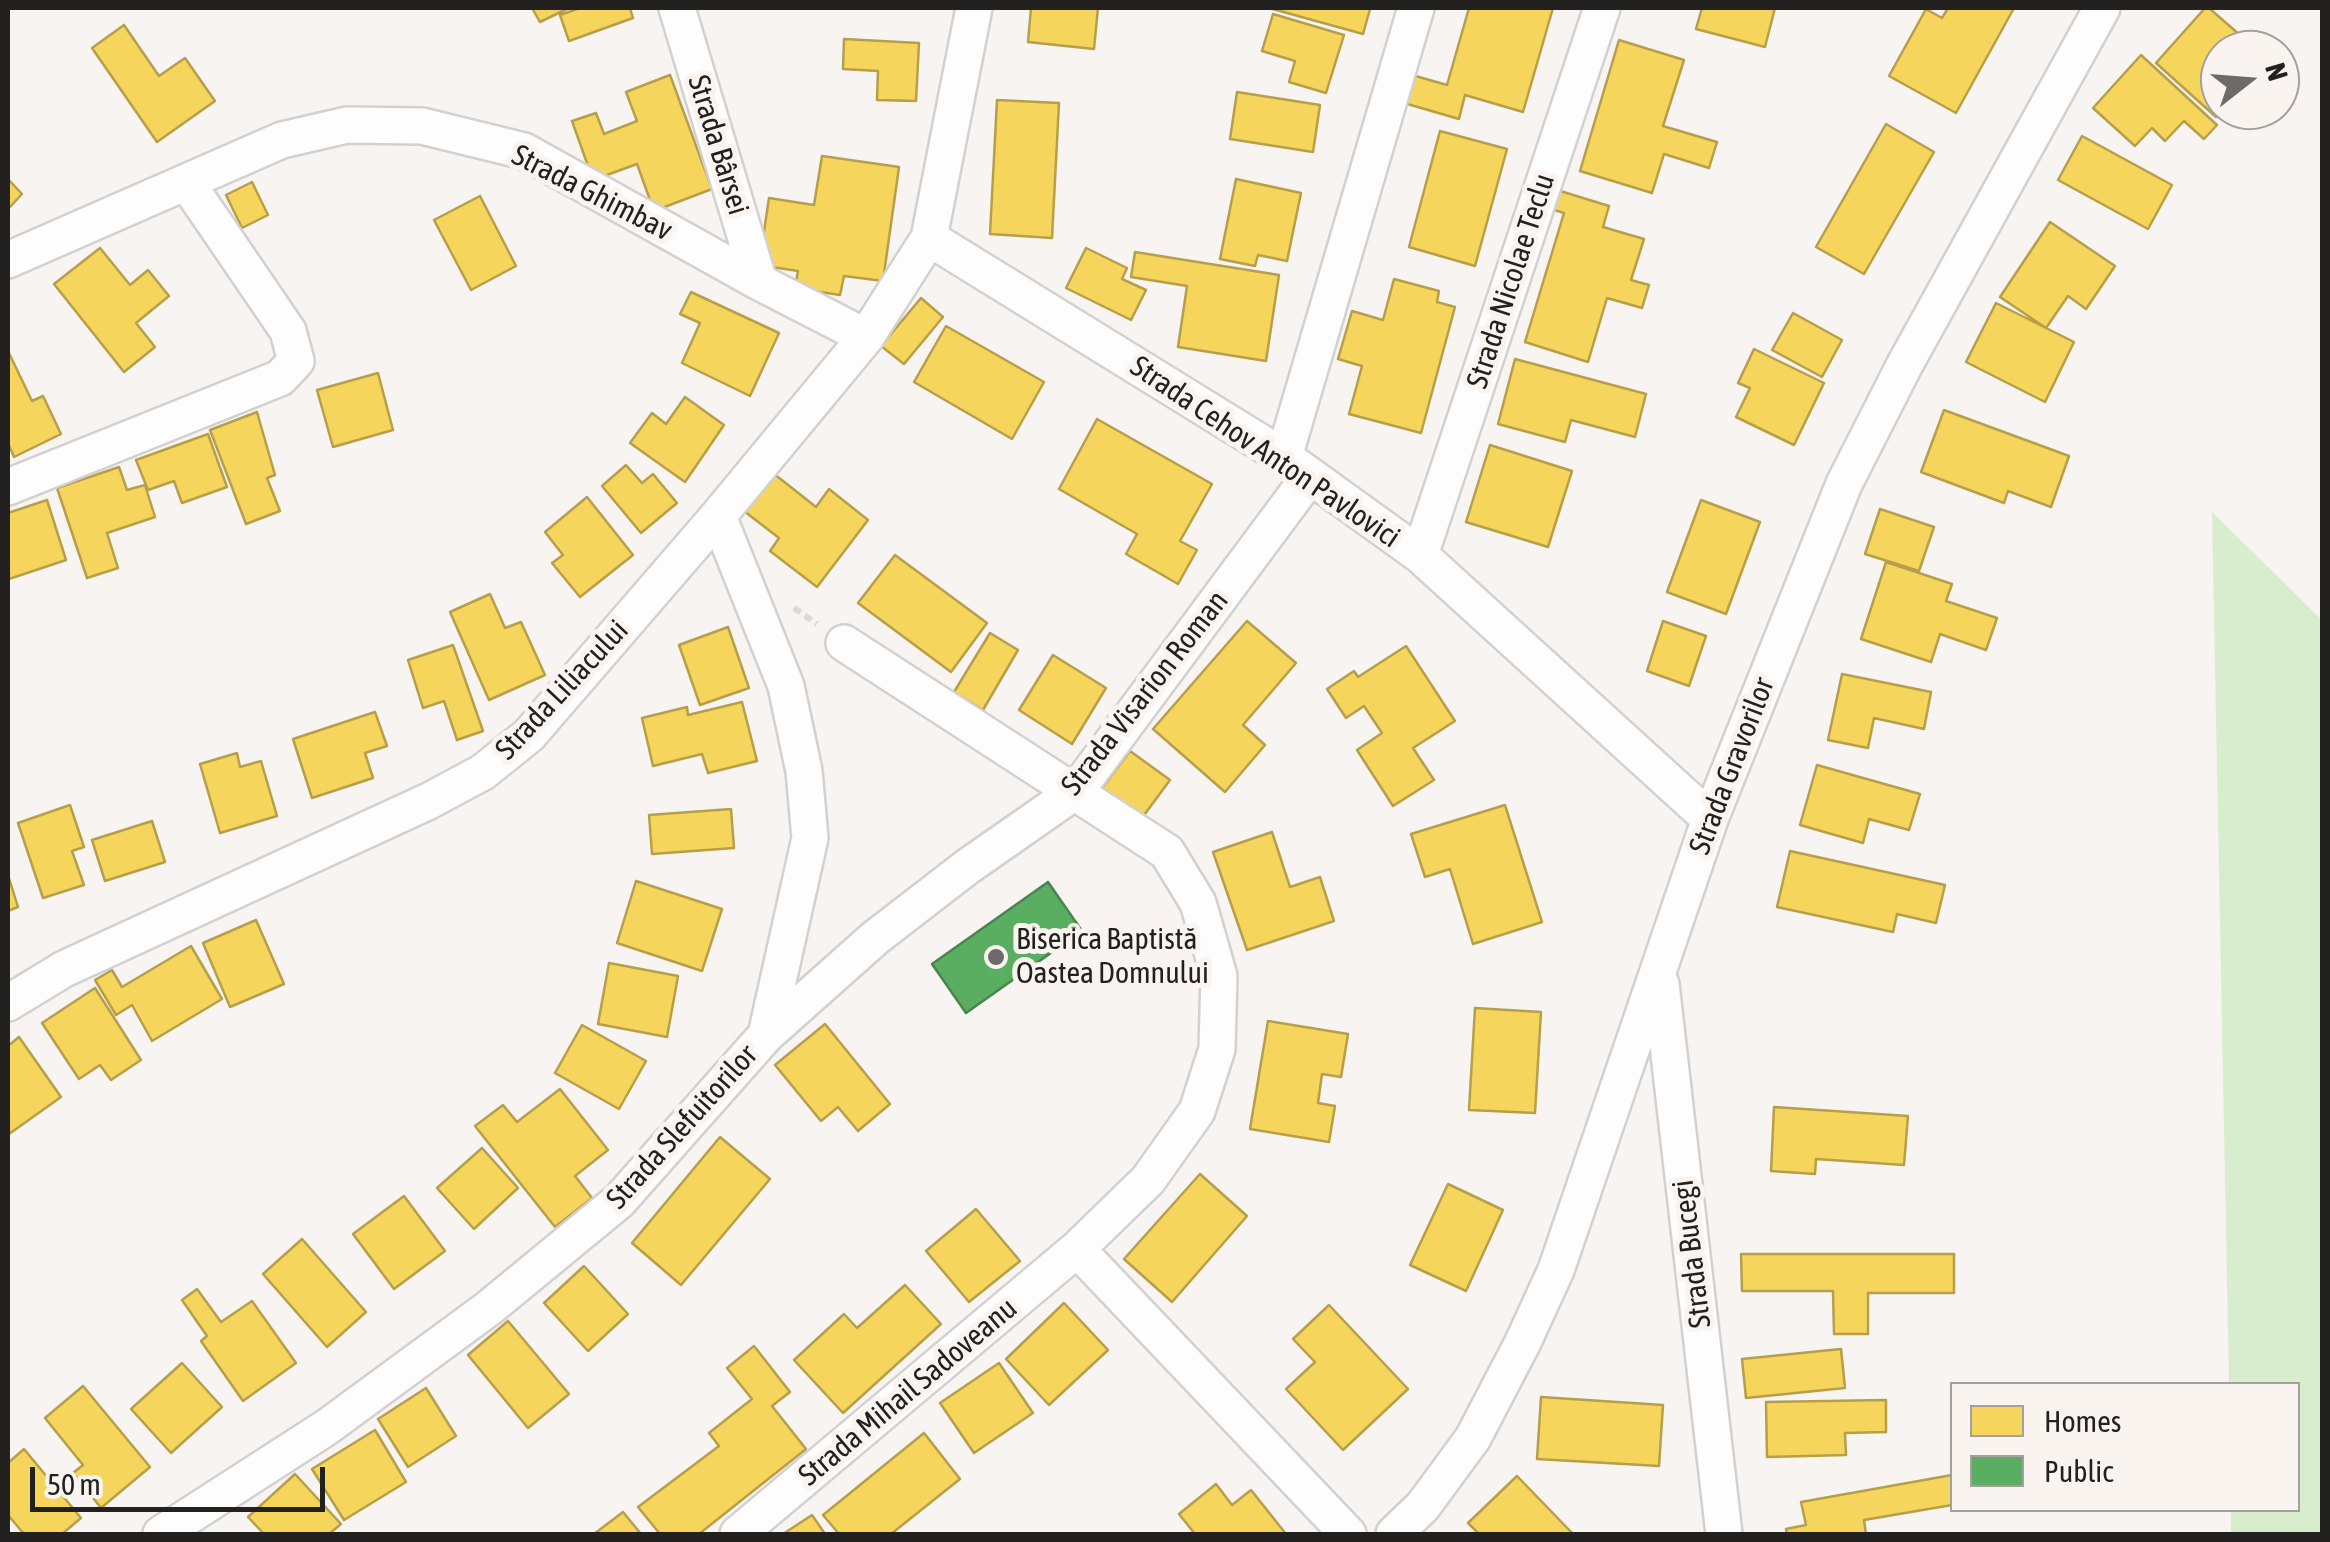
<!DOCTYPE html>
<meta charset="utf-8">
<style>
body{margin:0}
#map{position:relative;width:2330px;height:1542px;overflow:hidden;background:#f7f4f2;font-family:"Asap Condensed",sans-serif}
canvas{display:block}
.frame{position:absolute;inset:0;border:10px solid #232120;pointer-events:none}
.legend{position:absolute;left:1950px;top:1382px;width:350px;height:130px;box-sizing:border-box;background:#f9f4f0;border:2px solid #a3a09d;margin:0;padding:12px 18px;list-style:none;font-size:30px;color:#232120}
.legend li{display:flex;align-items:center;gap:20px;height:50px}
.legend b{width:50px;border:2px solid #a3a09d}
.north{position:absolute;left:2200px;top:30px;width:100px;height:100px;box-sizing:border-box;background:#f9f4f0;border:2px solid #a3a09d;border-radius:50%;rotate:73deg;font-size:28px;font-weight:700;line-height:40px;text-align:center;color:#232120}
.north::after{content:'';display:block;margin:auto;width:35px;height:45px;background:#6d6b6a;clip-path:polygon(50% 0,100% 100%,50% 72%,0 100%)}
.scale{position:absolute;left:30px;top:1467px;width:295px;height:45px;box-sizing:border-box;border:5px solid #232120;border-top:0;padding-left:12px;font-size:30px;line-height:35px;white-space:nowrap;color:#232120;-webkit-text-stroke:8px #f9f4f0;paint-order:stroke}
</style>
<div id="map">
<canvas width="2330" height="1542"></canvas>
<div class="frame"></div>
<ul class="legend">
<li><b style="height:28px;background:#f6d55c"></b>Homes</li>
<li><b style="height:28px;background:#5aae61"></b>Public</li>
</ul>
<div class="north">N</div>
<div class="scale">50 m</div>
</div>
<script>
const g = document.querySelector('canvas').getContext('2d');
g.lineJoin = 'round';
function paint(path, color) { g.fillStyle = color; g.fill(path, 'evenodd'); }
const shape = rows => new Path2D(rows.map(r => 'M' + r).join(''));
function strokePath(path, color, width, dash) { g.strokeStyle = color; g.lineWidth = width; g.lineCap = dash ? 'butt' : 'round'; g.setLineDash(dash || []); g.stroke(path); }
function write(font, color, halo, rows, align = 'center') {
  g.font = font + ' "Asap Condensed",sans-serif'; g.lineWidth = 10; g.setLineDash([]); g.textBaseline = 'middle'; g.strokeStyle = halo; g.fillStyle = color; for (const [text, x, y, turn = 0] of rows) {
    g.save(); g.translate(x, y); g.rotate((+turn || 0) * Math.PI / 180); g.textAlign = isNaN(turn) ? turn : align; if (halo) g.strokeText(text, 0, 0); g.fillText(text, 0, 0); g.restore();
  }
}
paint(shape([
 [2212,512,2322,620,2322,1534,2231,1534,2231,1510,2298,1510,2298,1384,2229,1384]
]), '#d8edce');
const homes = shape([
 [532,8,569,8,540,22,532,8],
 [580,8,630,8,633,18,569,41,560,15,580,8],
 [1031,8,1098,8,1094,49,1028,42,1031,8],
 [1269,8,1363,8,1370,9,1363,34,1269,8],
 [1469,8,1553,8,1523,112,1465,95,1459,119,1404,103,1412,75,1447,85,1469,8],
 [1702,8,1775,8,1765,47,1696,29,1702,8],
 [1948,8,2014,8,1956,113,1889,76,1926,9,1942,18,1948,8],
 [2205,8,2209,8,2257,50,2220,50,2222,110,2216,117,2156,63,2205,8],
 [1273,14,1344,35,1326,93,1289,82,1295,61,1262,51,1273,14],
 [124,25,159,76,185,58,215,101,157,142,92,48,124,25],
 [844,39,919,43,916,101,877,100,878,71,843,69,844,39],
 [1619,40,1684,60,1663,126,1717,142,1709,168,1664,154,1652,193,1580,171,1619,40],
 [2141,55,2217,125,2204,139,2184,121,2165,141,2152,128,2135,146,2093,108,2141,55],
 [670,75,712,189,654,211,637,164,593,180,572,121,596,113,604,134,637,121,626,92,670,75],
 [1237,92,1320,105,1313,152,1230,139,1237,92],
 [997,100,1059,103,1052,238,990,234,997,100],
 [1886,124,1934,152,1864,274,1816,247,1886,124],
 [1440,131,1507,149,1475,266,1409,247,1440,131],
 [2082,136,2172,185,2148,229,2058,180,2082,136],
 [822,156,899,167,883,281,844,276,840,295,795,288,798,271,759,265,769,198,814,205,822,156],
 [8,179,22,194,8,209,8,179],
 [1236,179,1301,193,1287,261,1258,255,1255,266,1220,259,1236,179],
 [252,182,268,215,242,228,226,195,252,182],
 [1557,190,1609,206,1603,227,1644,239,1631,280,1649,285,1642,308,1607,298,1588,362,1525,342,1564,213,1551,209,1557,190],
 [480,196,516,266,471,290,434,220,480,196],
 [2050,222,2115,266,2086,309,2068,296,2046,328,2000,297,2050,222],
 [100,248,130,285,148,270,169,296,136,323,155,347,124,372,54,284,100,248],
 [1086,248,1127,268,1122,279,1146,290,1131,320,1066,288,1086,248],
 [1135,252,1279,275,1266,361,1178,347,1187,286,1131,277,1135,252],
 [1394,279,1439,291,1437,302,1455,307,1421,433,1349,414,1362,366,1338,359,1352,311,1383,320,1394,279],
 [691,292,779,333,750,396,682,363,700,323,680,314,691,292],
 [921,298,943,317,904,364,881,346,921,298],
 [1996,303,2074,342,2045,402,1966,362,1996,303],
 [1793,313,1842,340,1822,377,1772,350,1793,313],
 [946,326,1044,382,1012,439,914,382,946,326],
 [1754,349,1824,383,1794,445,1736,417,1750,388,1738,383,1754,349],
 [8,351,32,401,43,396,61,434,14,457,8,443,8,351],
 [1515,359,1646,394,1635,437,1571,420,1565,442,1498,424,1515,359],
 [378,373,393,430,333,447,317,390,378,373],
 [685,397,724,425,685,482,630,443,652,413,666,424,685,397],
 [1944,410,2069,456,2051,507,2008,491,2004,503,1921,472,1944,410],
 [257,412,275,475,267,478,280,511,246,524,210,430,257,412],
 [1097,419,1212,484,1180,541,1197,550,1178,584,1126,554,1137,534,1059,489,1097,419],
 [208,434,227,487,182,503,174,481,148,490,136,460,208,434],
 [1490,445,1572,471,1548,547,1466,522,1490,445],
 [626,465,642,483,653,474,677,503,641,533,602,486,626,465],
 [119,467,127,490,145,485,155,517,107,533,118,568,87,578,57,488,119,467],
 [773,473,816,507,829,489,868,520,817,587,770,551,779,538,744,511,773,473],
 [587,497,633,555,580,597,552,563,563,555,545,532,587,497],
 [47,500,66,560,9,579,8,513,47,500],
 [1701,500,1760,522,1726,614,1667,592,1701,500],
 [1880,509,1934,527,1919,571,1865,554,1880,509],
 [895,555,987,623,951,672,858,603,895,555],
 [1886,562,1952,584,1946,601,1997,618,1986,650,1940,634,1931,662,1861,639,1886,562],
 [490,594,505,628,521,622,545,675,489,700,450,612,490,594],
 [1247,621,1296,663,1243,725,1265,745,1225,792,1153,729,1247,621],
 [1663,621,1706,636,1689,686,1647,671,1663,621],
 [728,627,749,688,700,705,679,645,728,627],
 [990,633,1018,650,983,710,954,692,990,633],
 [453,645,483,731,457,740,444,701,423,708,408,660,453,645],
 [1406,646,1455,721,1413,748,1434,780,1393,806,1357,750,1382,733,1364,706,1346,718,1327,689,1354,671,1358,677,1406,646],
 [1053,655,1106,688,1072,744,1019,710,1053,655],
 [1842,674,1931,692,1924,729,1874,718,1868,748,1828,740,1842,674],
 [742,702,757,761,708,773,702,754,653,766,642,718,687,707,688,715,742,702],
 [375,712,387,746,365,753,373,778,312,798,293,739,375,712],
 [1130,751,1170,780,1139,822,1099,792,1130,751],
 [237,753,240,767,261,761,277,816,220,833,200,764,237,753],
 [1817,765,1920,794,1909,830,1869,819,1863,843,1800,825,1817,765],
 [70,805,84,847,72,851,84,885,43,898,18,823,70,805],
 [1505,805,1542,922,1473,944,1450,869,1425,877,1411,834,1505,805],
 [731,809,734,848,652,854,649,815,731,809],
 [152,821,165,862,105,881,92,840,152,821],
 [1272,832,1290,887,1320,877,1334,921,1247,950,1213,852,1272,832],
 [1790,851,1945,885,1936,923,1897,914,1893,932,1777,907,1790,851],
 [8,875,18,907,8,911,8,875],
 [636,881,722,909,702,971,617,943,636,881],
 [256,920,284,984,230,1007,203,943,256,920],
 [191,946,222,999,152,1041,132,1005,116,1015,95,980,112,970,122,987,191,946],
 [609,963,678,976,667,1037,598,1024,609,963],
 [95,988,141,1060,111,1080,100,1065,79,1079,42,1023,95,988],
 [1475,1008,1541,1012,1535,1113,1469,1110,1475,1008],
 [1268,1021,1348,1034,1341,1077,1322,1074,1318,1103,1335,1106,1329,1142,1250,1129,1268,1021],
 [825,1024,890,1104,858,1131,838,1107,821,1121,775,1065,825,1024],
 [582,1025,646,1061,619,1109,555,1073,582,1025],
 [19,1037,61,1097,9,1134,8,1046,19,1037],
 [560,1089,608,1150,575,1176,592,1198,555,1227,475,1126,503,1105,517,1122,560,1089],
 [1774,1107,1908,1116,1904,1165,1816,1159,1815,1174,1771,1171,1774,1107],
 [720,1137,770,1179,681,1285,632,1243,720,1137],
 [482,1148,518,1188,474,1229,437,1188,482,1148],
 [1200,1174,1247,1216,1172,1302,1124,1259,1200,1174],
 [1448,1184,1503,1210,1466,1291,1410,1265,1448,1184],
 [404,1196,445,1251,394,1289,353,1234,404,1196],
 [976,1209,1020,1261,969,1302,926,1251,976,1209],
 [302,1239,366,1312,327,1347,263,1274,302,1239],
 [1741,1254,1954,1254,1954,1293,1868,1293,1868,1334,1834,1334,1833,1291,1742,1291,1741,1254],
 [584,1266,628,1314,588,1351,544,1303,584,1266],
 [905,1285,941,1324,843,1413,794,1360,844,1314,857,1328,905,1285],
 [197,1289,221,1322,252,1301,296,1363,243,1401,201,1341,207,1336,182,1300,197,1289],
 [1064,1303,1108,1350,1049,1405,1006,1359,1064,1303],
 [1329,1305,1408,1389,1343,1450,1286,1389,1315,1362,1293,1339,1329,1305],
 [508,1321,569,1394,528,1428,468,1355,508,1321],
 [754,1346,790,1392,772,1406,806,1449,699,1534,660,1534,638,1507,719,1446,709,1433,752,1399,727,1368,754,1346],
 [1841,1349,1845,1388,1746,1398,1742,1359,1841,1349],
 [182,1363,222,1407,171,1453,131,1409,182,1363],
 [999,1363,1033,1413,974,1453,940,1403,999,1363],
 [83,1386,150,1467,101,1508,73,1473,83,1465,45,1418,83,1386],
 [426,1388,456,1436,408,1467,378,1419,426,1388],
 [1541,1397,1663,1405,1659,1466,1537,1459,1541,1397],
 [1886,1400,1886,1432,1845,1433,1846,1455,1767,1457,1766,1402,1886,1400],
 [375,1430,406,1482,344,1520,312,1469,375,1430],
 [924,1433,960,1479,891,1534,839,1534,823,1515,924,1433],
 [24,1449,81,1518,62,1534,24,1534,8,1515,8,1463,24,1449],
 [295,1474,341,1524,329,1534,264,1534,248,1517,295,1474],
 [1952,1475,1952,1505,1864,1520,1866,1534,1787,1534,1786,1529,1806,1525,1801,1502,1952,1475],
 [1517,1476,1573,1534,1479,1534,1468,1523,1517,1476],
 [1216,1484,1232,1505,1251,1490,1286,1534,1195,1534,1179,1514,1216,1484],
 [623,1512,641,1534,594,1534,623,1512],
 [812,1515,825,1534,783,1534,812,1515]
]);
paint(homes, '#f6d55c');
strokePath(homes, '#b79f4a', 2.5);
const public = shape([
 [1048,882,1082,931,966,1013,932,964,1048,882]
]);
paint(public, '#5aae61');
strokePath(public, '#4a844e', 2.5);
const minor = shape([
 [677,8,759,282],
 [929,238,1284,457,1420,555,1710,819],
 [8,260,282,140,347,125,422,126,524,151,759,282,866,337],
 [1284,457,1416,8],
 [8,487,280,378,296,361,288,331,187,183],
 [718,516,786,686,804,771,810,838,766,1035],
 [1420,555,1602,8],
 [1661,984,1724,1534],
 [8,1003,64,969,429,801,483,772,529,735,718,516,866,337,929,238,974,8],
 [1077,1249,1348,1534],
 [161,1534,327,1427,489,1308,619,1201,766,1035,875,938,967,867,1076,791,1310,476],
 [738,1534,1077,1249,1148,1180,1197,1111,1217,1049,1219,976,1198,903,1167,852,844,643],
 [1394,1534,1423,1506,1473,1438,1523,1342,1556,1270,1710,819,1844,484,1904,366,2102,8]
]);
strokePath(minor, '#d3d1d0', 40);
strokePath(shape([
 [794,608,817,624]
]), '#dbdad9', 6, [8, 5]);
strokePath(minor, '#fefdfd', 35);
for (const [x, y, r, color] of [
 [996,957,10,"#6d6b6a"]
]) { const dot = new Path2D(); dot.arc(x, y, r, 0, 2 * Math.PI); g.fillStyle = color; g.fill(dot); strokePath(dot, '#f9f4f0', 4); }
write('30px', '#232120', '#f9f4f0', [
 ["Strada Bârsei",718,145,73],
 ["Strada Ghimbav",592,193,27],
 ["Strada Nicolae Teclu",1511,281,-72],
 ["Strada Cehov Anton Pavlovici",1265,452,34],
 ["Strada Liliacului",562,690,-47],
 ["Strada Visarion Roman",1145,693,-52],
 ["Strada Gravorilor",1732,766,-69],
 ["Strada Slefuitorilor",682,1127,-48],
 ["Strada Bucegi",1692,1254,-97],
 ["Strada Mihail Sadoveanu",908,1392,-40]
]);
write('30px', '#232120', '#f9f4f0', [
 ["Biserica Baptistă",1016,940],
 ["Oastea Domnului",1016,974]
], 'left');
</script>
